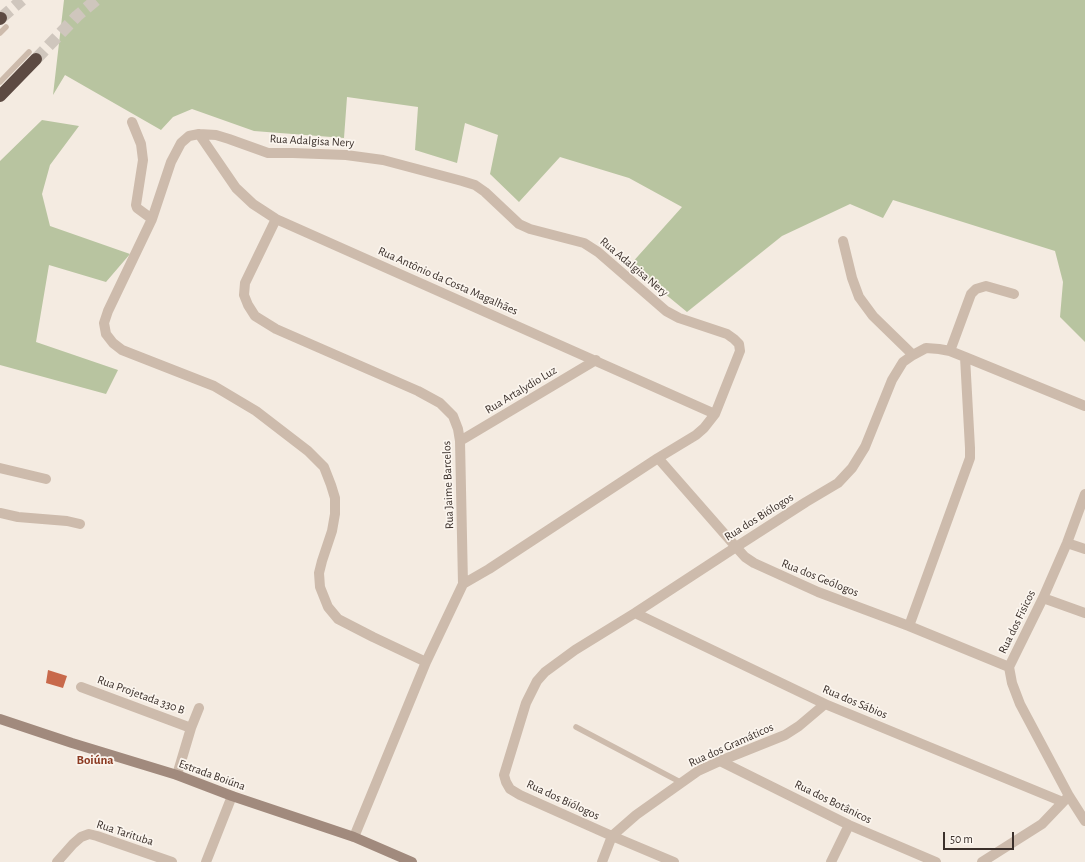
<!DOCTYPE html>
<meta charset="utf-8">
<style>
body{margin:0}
#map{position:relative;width:1085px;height:862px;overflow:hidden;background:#f4ebe1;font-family:"Alegreya Sans",sans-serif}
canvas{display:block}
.scale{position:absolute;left:943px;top:832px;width:71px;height:18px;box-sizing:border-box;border:2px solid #3b302b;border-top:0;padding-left:5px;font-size:12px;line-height:14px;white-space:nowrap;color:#3b302b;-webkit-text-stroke:3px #fbf5ee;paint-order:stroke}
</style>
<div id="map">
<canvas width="1085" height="862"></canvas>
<div class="scale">50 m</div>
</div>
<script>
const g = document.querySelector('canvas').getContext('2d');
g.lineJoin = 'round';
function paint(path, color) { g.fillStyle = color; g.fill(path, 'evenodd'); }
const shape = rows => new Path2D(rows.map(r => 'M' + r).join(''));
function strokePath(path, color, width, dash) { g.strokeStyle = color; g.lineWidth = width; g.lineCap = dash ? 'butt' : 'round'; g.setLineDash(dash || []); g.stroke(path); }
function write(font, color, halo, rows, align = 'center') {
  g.font = font + ' "Alegreya Sans",sans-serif'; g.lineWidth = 3.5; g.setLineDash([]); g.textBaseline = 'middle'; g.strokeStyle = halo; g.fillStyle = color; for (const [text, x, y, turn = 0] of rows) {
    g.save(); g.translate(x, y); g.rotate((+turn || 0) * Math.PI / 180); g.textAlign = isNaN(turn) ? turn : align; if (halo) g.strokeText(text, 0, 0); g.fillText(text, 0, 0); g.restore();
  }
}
paint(shape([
 [64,0,1085,0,1085,342,1060,317,1063,282,1055,251,893,200,883,218,850,204,782,236,687,312,630,265,682,207,629,178,560,157,519,202,490,174,498,135,465,123,457,163,415,150,418,107,347,97,344,138,254,131,192,109,173,117,161,130,65,75,53,95],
 [42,120,79,126,50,165,42,194,50,226,130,254,106,282,49,265,36,342,118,370,106,394,0,365,0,161]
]), '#b8c4a0');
paint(shape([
 [48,670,67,676,63,688,46,683]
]), '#c8694b');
strokePath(shape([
 [1,18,22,0],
 [36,59,77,16,96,0]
]), '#cfc6bd', 12, [12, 6]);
strokePath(shape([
 [0,33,6,27],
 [0,82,29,52],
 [576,727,682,783]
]), '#cdbbac', 5.5);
strokePath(shape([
 [132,122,141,144,143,160,136,205,137,208,152,219],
 [199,134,236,188,253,204,276,219,715,414],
 [276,219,245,283,244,295,248,305,255,316,276,329,418,391,440,403,453,416,458,429,460,441,463,584,426,662,354,837],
 [843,241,852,278,859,297,873,316,913,355],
 [950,351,971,294,976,289,986,286,1014,294],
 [965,357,1085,406],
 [460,441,596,360],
 [658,458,736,547,745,557,754,563,818,592,909,626,1009,667],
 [0,468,46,479],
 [1085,494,1067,543,1043,598,1009,667,1012,683,1020,704,1069,796,1085,821],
 [0,513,18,517,67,521,80,524],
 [1067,543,1085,549],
 [1043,598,1085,613],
 [635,613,825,704,1063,802,1069,796],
 [426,662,373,637,338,619,328,607,320,587,319,573,322,561,332,531,335,514,335,498,331,485,324,467,308,451,256,411,214,386,122,350,113,343,106,334,104,323,108,311,152,219,171,162,181,143,189,136,199,134,216,135,229,139,268,153,293,153,346,155,383,160,462,181,475,185,485,192,519,224,530,229,584,243,598,252,666,311,679,318,727,334,734,339,739,344,740,351,715,414,704,428,696,435,658,458,489,569,463,584],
 [81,687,191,728],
 [720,761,849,825,936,862],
 [177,775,191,728,199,708],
 [57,862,73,844,81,837,89,834,97,836,172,862],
 [206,862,232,796],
 [602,862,612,836,636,815,698,771,720,761,785,735,799,726,825,704],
 [674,862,612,836,520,795,510,789,506,782,504,775,526,703,537,681,545,672,575,650,635,613,736,547,806,502,838,483,852,468,865,447,892,380,903,362,913,355,926,348,939,349,950,351,965,357,970,448,970,458,909,626],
 [831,862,849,825],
 [982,862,1042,824,1063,802]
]), '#cdbbac', 10);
strokePath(shape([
 [0,719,72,743,177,775,232,796,354,837,412,862]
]), '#a18a7d', 10);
strokePath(shape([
 [0,19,1,18],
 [0,96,36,59]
]), '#5c4a42', 12);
write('12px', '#3b302b', '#fbf5ee', [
 ["Rua Adalgisa Nery",312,141,3],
 ["Rua Adalgisa Nery",634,267,40],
 ["Rua Antônio da Costa Magalhães",448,281,24],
 ["Rua Artalydio Luz",521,390,-31],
 ["Rua Jaime Barcelos",448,485,-92],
 ["Rua dos Biólogos",759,517,-32],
 ["Rua dos Geólogos",820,578,22],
 ["Rua dos Físicos",1017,622,-64],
 ["Rua Projetada 330 B",141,695,20],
 ["Rua dos Sábios",855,702,23],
 ["Rua dos Gramáticos",731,745,-24],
 ["Estrada Boiúna",212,775,20],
 ["Rua dos Biólogos",563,800,25],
 ["Rua dos Botânicos",833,802,26],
 ["Rua Tarituba",125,833,18]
]);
write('bold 13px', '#8c3b22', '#fbf5ee', [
 ["Boiúna",95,760]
]);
</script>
